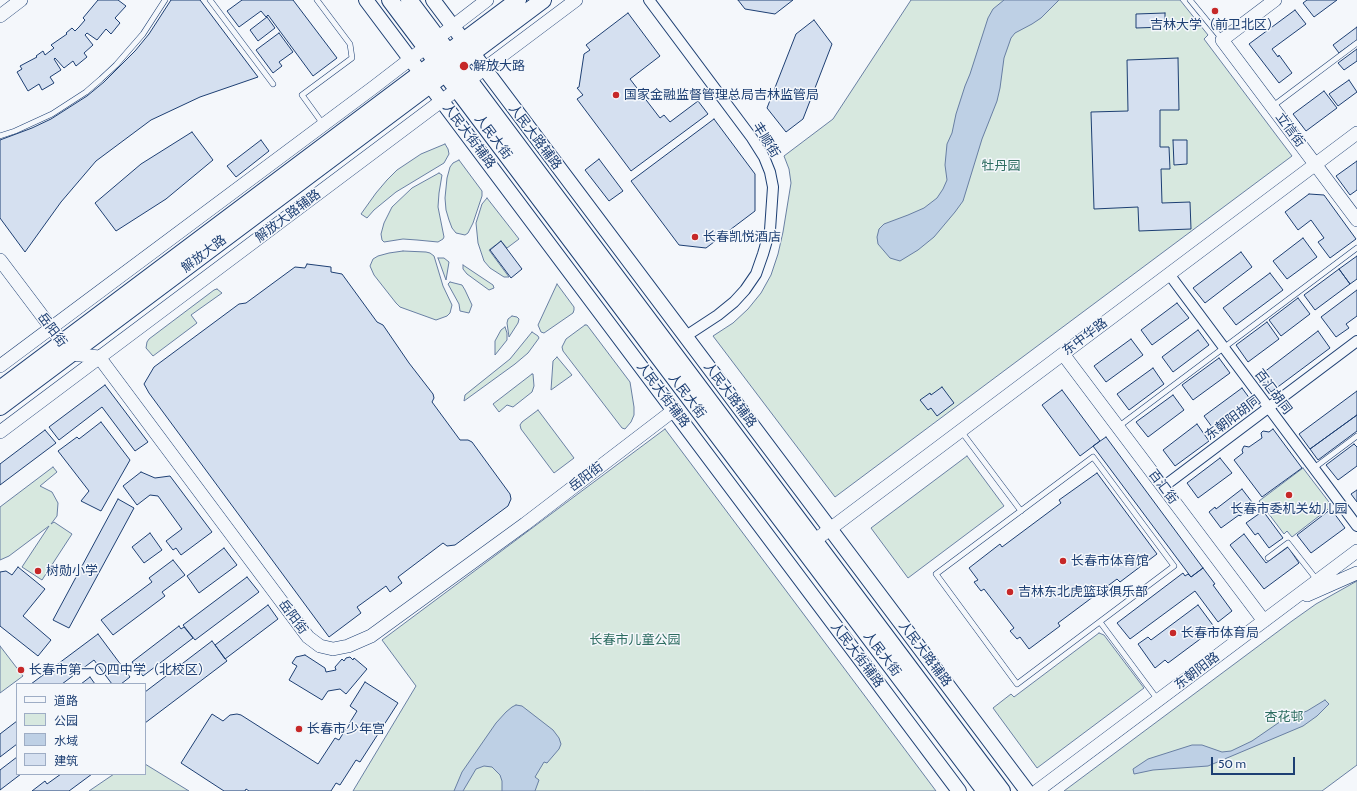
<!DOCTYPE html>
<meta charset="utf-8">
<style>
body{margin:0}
#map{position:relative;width:1357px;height:791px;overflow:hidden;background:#f4f7fb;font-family:Cabin,"Noto Sans SC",sans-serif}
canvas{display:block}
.legend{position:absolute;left:16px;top:683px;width:130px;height:92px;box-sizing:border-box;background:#f4f7fb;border:1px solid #9eadc5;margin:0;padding:5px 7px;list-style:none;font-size:12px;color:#1d3f73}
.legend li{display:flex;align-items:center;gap:8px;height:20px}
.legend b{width:20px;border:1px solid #9eadc5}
.scale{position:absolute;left:1211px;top:757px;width:84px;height:18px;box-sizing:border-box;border:2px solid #1d3f73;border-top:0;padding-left:5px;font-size:12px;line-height:14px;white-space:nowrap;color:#1d3f73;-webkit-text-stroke:3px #f4f7fb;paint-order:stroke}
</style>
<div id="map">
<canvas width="1357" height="791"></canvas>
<ul class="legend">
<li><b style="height:5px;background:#f4f7fb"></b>道路</li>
<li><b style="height:11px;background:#d7e8df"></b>公园</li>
<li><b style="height:11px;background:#bed0e5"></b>水域</li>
<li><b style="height:11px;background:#d5e0f0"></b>建筑</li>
</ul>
<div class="scale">50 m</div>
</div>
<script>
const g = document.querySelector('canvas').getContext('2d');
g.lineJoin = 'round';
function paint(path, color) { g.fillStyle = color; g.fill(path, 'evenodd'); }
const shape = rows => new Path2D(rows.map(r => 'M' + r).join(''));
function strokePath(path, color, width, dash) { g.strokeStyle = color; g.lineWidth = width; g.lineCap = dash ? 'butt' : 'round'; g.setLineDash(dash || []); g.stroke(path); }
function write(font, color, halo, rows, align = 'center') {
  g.font = font + ' Cabin,"Noto Sans SC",sans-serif'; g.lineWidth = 3; g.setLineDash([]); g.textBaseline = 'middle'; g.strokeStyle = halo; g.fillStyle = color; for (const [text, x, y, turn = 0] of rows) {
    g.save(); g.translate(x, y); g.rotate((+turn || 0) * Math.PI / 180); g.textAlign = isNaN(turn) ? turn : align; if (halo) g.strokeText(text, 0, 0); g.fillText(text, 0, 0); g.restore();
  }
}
const green = shape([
 [911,0,1180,0,1208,35,1204,39,1292,156,835,497,713,336,733,323,748,309,761,293,771,275,778,254,783,232,791,183,789,169,784,156,833,119,911,0],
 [445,144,448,149,449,154,444,163,396,192,374,210,367,218,361,214,376,193,387,180,397,170,421,154,445,144],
 [459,160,482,191,482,196,473,223,468,233,465,235,456,233,452,228,449,220,446,210,445,198,447,178,450,167,453,163,459,160],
 [439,173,442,175,439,193,438,207,444,237,443,239,438,242,417,240,403,239,384,242,382,240,381,234,384,223,392,207,412,188,439,173],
 [487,198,519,239,507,248,501,241,489,250,509,277,504,277,490,268,484,261,478,243,476,223,482,204,487,198],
 [403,251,426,252,430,253,434,256,443,286,452,305,450,313,447,316,436,320,400,307,396,303,374,275,370,266,373,259,378,256,389,253,403,251],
 [438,258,444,258,449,262,446,280,438,258],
 [463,265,493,285,494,288,489,290,467,274,463,269,463,265],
 [450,282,462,285,465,290,472,305,469,313,460,311,459,304,448,284,450,282],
 [557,284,574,307,574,310,573,313,544,333,541,332,538,325,557,284],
 [217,289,222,293,191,315,197,323,153,356,146,348,147,342,149,339,214,290,217,289],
 [512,316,517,317,519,319,518,323,509,337,507,323,508,319,512,316],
 [585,325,587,325,630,382,634,407,634,415,631,422,625,429,622,428,563,351,562,347,566,339,585,325],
 [505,327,507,333,507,340,495,355,495,341,501,330,505,327],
 [532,332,538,336,539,338,528,353,515,364,464,401,465,395,510,359,532,332],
 [557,357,572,375,551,390,553,361,557,357],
 [532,374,533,374,534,386,532,392,513,407,507,405,499,412,493,404,532,374],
 [538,410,574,458,554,473,521,429,520,425,522,422,538,410],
 [665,429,936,791,353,791,416,686,382,640,665,429],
 [967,456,1004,506,908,578,871,528,967,456],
 [53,467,57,472,40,486,52,492,58,503,57,516,51,524,54,522,72,534,42,580,22,567,49,526,9,556,0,560,0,507,53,467],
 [1303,468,1332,506,1292,537,1287,531,1284,534,1259,501,1303,468],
 [1357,581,1357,765,1322,791,1064,791,1292,621,1316,604,1357,581],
 [1099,633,1104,635,1144,688,1037,768,993,708,1011,694,1014,697,1099,633],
 [0,646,23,676,0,693,0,646],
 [145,764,189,791,89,791,114,774,145,774,145,764]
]);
paint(green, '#d7e8df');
strokePath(green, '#687fa3', 1);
const water = shape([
 [1004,0,1059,0,1041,18,1032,24,1015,33,1011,38,1004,58,1000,88,997,101,982,139,963,201,955,212,934,237,918,250,900,261,890,258,878,244,877,237,879,229,884,224,908,215,924,208,937,198,943,189,947,180,945,165,947,144,952,133,956,114,965,86,970,74,988,18,993,9,1004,0],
 [1325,700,1329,704,1317,716,1303,726,1208,766,1153,770,1134,774,1133,769,1148,759,1192,745,1202,745,1222,752,1231,751,1252,741,1284,719,1307,711,1325,700],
 [516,705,522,706,553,730,559,738,561,744,559,749,547,763,544,762,535,777,539,780,535,791,502,791,502,781,500,775,492,767,484,766,476,769,463,791,454,791,462,772,496,723,506,712,512,707,516,705]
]);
paint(water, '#bed0e5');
strokePath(water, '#687fa3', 1);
const building = shape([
 [98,0,118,0,126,6,115,18,120,23,111,34,106,29,97,40,87,33,85,35,93,45,84,53,87,57,76,66,73,61,64,68,55,58,54,59,61,70,50,77,54,83,42,90,39,84,28,91,17,72,22,69,20,66,37,57,36,56,43,51,45,55,54,48,51,45,67,34,66,33,72,28,75,31,79,27,85,20,83,18,98,0],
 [171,0,200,0,258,77,200,97,151,120,96,161,61,202,25,252,0,218,0,140,32,128,51,119,87,96,104,82,135,51,149,34,171,0],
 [242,0,293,0,337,58,313,76,268,15,266,17,261,11,239,27,227,11,242,0],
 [738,0,793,0,775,14,745,9,738,0],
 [1307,0,1337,0,1314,17,1303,3,1307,0],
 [1295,10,1306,24,1272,49,1278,57,1279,55,1292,73,1279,83,1249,44,1295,10],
 [628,13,660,56,630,79,660,118,664,115,670,122,698,101,708,114,631,171,577,99,583,95,577,88,579,87,584,54,590,50,586,45,628,13],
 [1165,13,1165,27,1136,28,1136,14,1165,13],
 [267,17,275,28,258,41,250,30,267,17],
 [814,20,832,44,803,119,786,132,767,108,796,34,814,20],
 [1357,27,1357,40,1339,53,1333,45,1357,27],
 [279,33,293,52,279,62,282,66,273,73,256,50,279,33],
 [1357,49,1357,61,1344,70,1338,63,1357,49],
 [1178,58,1179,110,1160,110,1160,147,1169,147,1170,169,1161,169,1162,203,1190,202,1191,229,1139,231,1138,207,1094,209,1091,112,1128,111,1127,60,1178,58],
 [1349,80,1357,92,1338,106,1329,94,1349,80],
 [1324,91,1337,108,1306,131,1293,114,1324,91],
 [714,119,755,174,755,211,706,248,679,245,631,181,714,119],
 [192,132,213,160,166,199,116,231,95,203,141,164,192,132],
 [261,140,269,151,236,177,227,166,261,140],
 [1173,140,1187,140,1187,164,1174,165,1173,140],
 [599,159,623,191,609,201,585,170,599,159],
 [1357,161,1357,190,1350,195,1336,176,1357,161],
 [1309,194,1324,195,1356,239,1330,258,1318,242,1324,238,1311,220,1298,230,1285,212,1309,194],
 [1303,238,1317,257,1287,279,1273,261,1303,238],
 [501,241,522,269,511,278,490,250,501,241],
 [1241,252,1252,267,1205,303,1193,288,1241,252],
 [1357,256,1357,279,1350,284,1339,269,1357,256],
 [307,264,331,267,331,272,342,274,377,322,383,325,409,363,433,394,434,398,432,402,460,440,468,440,472,442,510,494,511,499,508,506,455,545,447,546,443,543,398,577,402,583,390,592,386,586,357,607,361,613,329,637,149,393,144,384,154,367,239,304,246,303,295,267,305,268,307,264],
 [1339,269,1350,284,1315,310,1304,295,1339,269],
 [1270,273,1283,290,1236,325,1223,308,1270,273],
 [1357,290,1357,316,1346,324,1349,328,1336,337,1321,317,1357,290],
 [1298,298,1310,314,1281,336,1269,320,1298,298],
 [1177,303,1189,318,1152,345,1141,330,1177,303],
 [1267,322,1279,339,1248,362,1236,345,1267,322],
 [1198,330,1209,345,1173,372,1162,357,1198,330],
 [1318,331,1330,348,1271,392,1259,376,1318,331],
 [1131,339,1143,355,1106,382,1094,366,1131,339],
 [1219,358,1230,373,1193,400,1182,385,1219,358],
 [1153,368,1164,384,1129,410,1117,394,1153,368],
 [105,385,148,442,135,451,102,407,59,440,49,427,105,385],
 [942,387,954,403,937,416,931,408,928,410,920,400,930,393,931,395,942,387],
 [1242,388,1253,403,1215,431,1204,416,1242,388],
 [1062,390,1100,441,1080,456,1042,405,1062,390],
 [1357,391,1357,415,1310,449,1299,434,1357,391],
 [1173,395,1184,410,1148,437,1136,422,1173,395],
 [1357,415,1357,431,1318,460,1310,449,1357,415],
 [101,422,130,460,101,511,81,501,89,491,58,451,77,437,79,439,101,422],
 [1197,424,1209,441,1175,466,1163,450,1197,424],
 [1273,429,1302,468,1262,497,1234,460,1243,453,1242,450,1244,446,1249,447,1262,438,1261,433,1263,431,1269,432,1273,429],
 [45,430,56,443,0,485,0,464,45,430],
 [1106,437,1203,568,1191,577,1093,446,1106,437],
 [1354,444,1357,447,1357,466,1338,480,1326,465,1354,444],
 [1220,458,1232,473,1198,498,1187,483,1220,458],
 [141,472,155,478,170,476,212,532,181,555,176,548,173,550,166,541,182,529,158,496,150,495,137,505,123,486,141,472],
 [1097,473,1157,554,1120,582,1117,579,1058,623,1060,626,1029,649,1020,637,1017,639,1010,631,1014,628,984,589,981,591,974,582,978,580,969,568,1000,544,1002,547,1061,503,1059,500,1097,473],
 [1242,489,1255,506,1240,516,1239,515,1221,528,1209,512,1215,507,1216,509,1242,489],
 [1357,490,1357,502,1351,494,1357,490],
 [118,499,134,508,69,628,53,620,118,499],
 [1331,509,1345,528,1311,553,1297,535,1331,509],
 [1263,511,1283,538,1269,548,1258,533,1255,535,1246,523,1263,511],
 [150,533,162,550,144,563,132,547,150,533],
 [1244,534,1266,563,1288,547,1299,563,1264,589,1230,545,1244,534],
 [224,548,237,565,199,593,187,576,224,548],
 [173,560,185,575,162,592,165,596,113,635,101,620,152,582,149,578,173,560],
 [18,567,45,589,23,616,51,640,38,656,0,626,0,572,6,571,12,575,18,567],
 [1203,568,1215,584,1213,585,1232,611,1218,622,1195,591,1130,639,1117,623,1183,573,1185,576,1188,574,1191,577,1203,568],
 [247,577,259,592,195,640,183,625,247,577],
 [268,605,278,619,225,659,215,645,268,605],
 [1198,605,1215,628,1168,663,1165,660,1155,668,1138,644,1148,637,1151,640,1198,605],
 [179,626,181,629,184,627,193,638,143,676,132,662,179,626],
 [98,634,130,677,121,684,112,684,94,660,62,684,31,684,98,634],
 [212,641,227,661,145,723,145,692,212,641],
 [305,655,325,668,326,672,336,670,335,667,342,659,344,661,346,658,350,657,353,660,354,658,367,669,346,694,340,689,328,691,322,700,289,680,297,666,292,663,296,657,305,655],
 [90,677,95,684,81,684,90,677],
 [365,682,398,703,360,762,356,760,340,785,336,783,331,791,249,791,246,789,245,791,224,791,181,763,212,714,223,721,230,715,237,714,241,715,318,764,335,738,339,740,357,711,350,706,365,682],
 [17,721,17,744,0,757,0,734,17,721],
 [17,757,17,774,21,774,0,790,0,770,17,757],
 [61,774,92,774,69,791,32,791,45,781,47,784,61,774]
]);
paint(building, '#d5e0f0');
strokePath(building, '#1d3f73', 1);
const service = shape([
 [210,0,273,84],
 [317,0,350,44,352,58,302,95,323,124],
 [1190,0,1222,39],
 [1273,106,1357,43],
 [0,136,15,131,52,114,86,92,101,79,116,65,143,34,165,0],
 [1118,427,1357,248],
 [961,431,1021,511],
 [1093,457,1174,566,1017,684,936,574,1093,457],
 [1314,468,1357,436],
 [1268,558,1288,543,1317,580],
 [1100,622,1158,700]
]);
const minor = shape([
 [649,0,752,138,764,157,770,172,773,187,770,230,763,254,756,274,745,290,734,302,718,315,686,336],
 [1169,274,1357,526],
 [1163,487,1357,341]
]);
const tertiary = shape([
 [1275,0,1222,40,1357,220],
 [0,16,21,0],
 [0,260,71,354,99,357,308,637,320,646,333,649,348,646,371,636,525,524,674,410],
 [1063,354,1264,621],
 [0,366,374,87,487,0],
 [0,432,576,0],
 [814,541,1357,133],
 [1307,595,1357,573],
 [1037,791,1357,551]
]);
const secondary = shape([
 [366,0,959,791],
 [433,0,1027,791]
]);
const primary = shape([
 [390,0,985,791],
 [409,0,1002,791],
 [0,389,518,0],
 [0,407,543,0]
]);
strokePath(service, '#1d3f73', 6);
strokePath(minor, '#1d3f73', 12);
strokePath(tertiary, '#1d3f73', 14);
strokePath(secondary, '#1d3f73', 16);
strokePath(primary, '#1d3f73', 18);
strokePath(service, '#f4f7fb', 5);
strokePath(minor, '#f4f7fb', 10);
strokePath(tertiary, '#f4f7fb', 13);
strokePath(secondary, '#f4f7fb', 14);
strokePath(primary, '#f4f7fb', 16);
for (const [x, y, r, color] of [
 [1215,11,4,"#c62828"],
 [464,66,5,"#c62828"],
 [616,95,4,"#c62828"],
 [695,237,4,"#c62828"],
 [1289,495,4,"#c62828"],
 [1063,561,4,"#c62828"],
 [38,571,4,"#c62828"],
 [1010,592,4,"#c62828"],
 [1173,633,4,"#c62828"],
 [21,670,4,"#c62828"],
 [299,729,4,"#c62828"]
]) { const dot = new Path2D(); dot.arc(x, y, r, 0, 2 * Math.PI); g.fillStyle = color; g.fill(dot); strokePath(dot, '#f4f7fb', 1.5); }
write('13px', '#1d3f73', '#f4f7fb', [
 ["吉林大学（前卫北区）",1215,25,"center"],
 ["解放大路",473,66],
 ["国家金融监督管理总局吉林监管局",624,95],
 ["长春凯悦酒店",703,237],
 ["长春市委机关幼儿园",1289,509,"center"],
 ["长春市体育馆",1071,561],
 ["树勋小学",46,571],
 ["吉林东北虎篮球俱乐部",1018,592],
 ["长春市体育局",1181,633],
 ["长春市第一〇四中学（北校区）",29,670],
 ["长春市少年宫",307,729]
], 'left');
write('13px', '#1d3f73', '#f4f7fb', [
 ["立信街",1290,130,53],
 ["人民大街辅路",469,136,53],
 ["人民大街",493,137,53],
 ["人民大路辅路",535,137,53],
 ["丰顺街",766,140,58],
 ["解放大路辅路",288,216,-37],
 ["解放大路",204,254,-37],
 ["岳阳街",52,330,53],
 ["东中华路",1085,337,-37],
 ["百汇胡同",1273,392,53],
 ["人民大街辅路",663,395,53],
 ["人民大路辅路",730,395,53],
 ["人民大街",687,396,53],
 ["东朝阳胡同",1233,418,-37],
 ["岳阳街",586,477,-37],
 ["百汇街",1163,487,53],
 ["岳阳街",293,617,53],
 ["人民大街",882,654,53],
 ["人民大路辅路",925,654,53],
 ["人民大街辅路",857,655,53],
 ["东朝阳路",1197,671,-37]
]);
write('13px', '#2c6c60', '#f4f7fb', [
 ["牡丹园",1001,166],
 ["长春市儿童公园",635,640],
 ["杏花邨",1284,717]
]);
</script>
